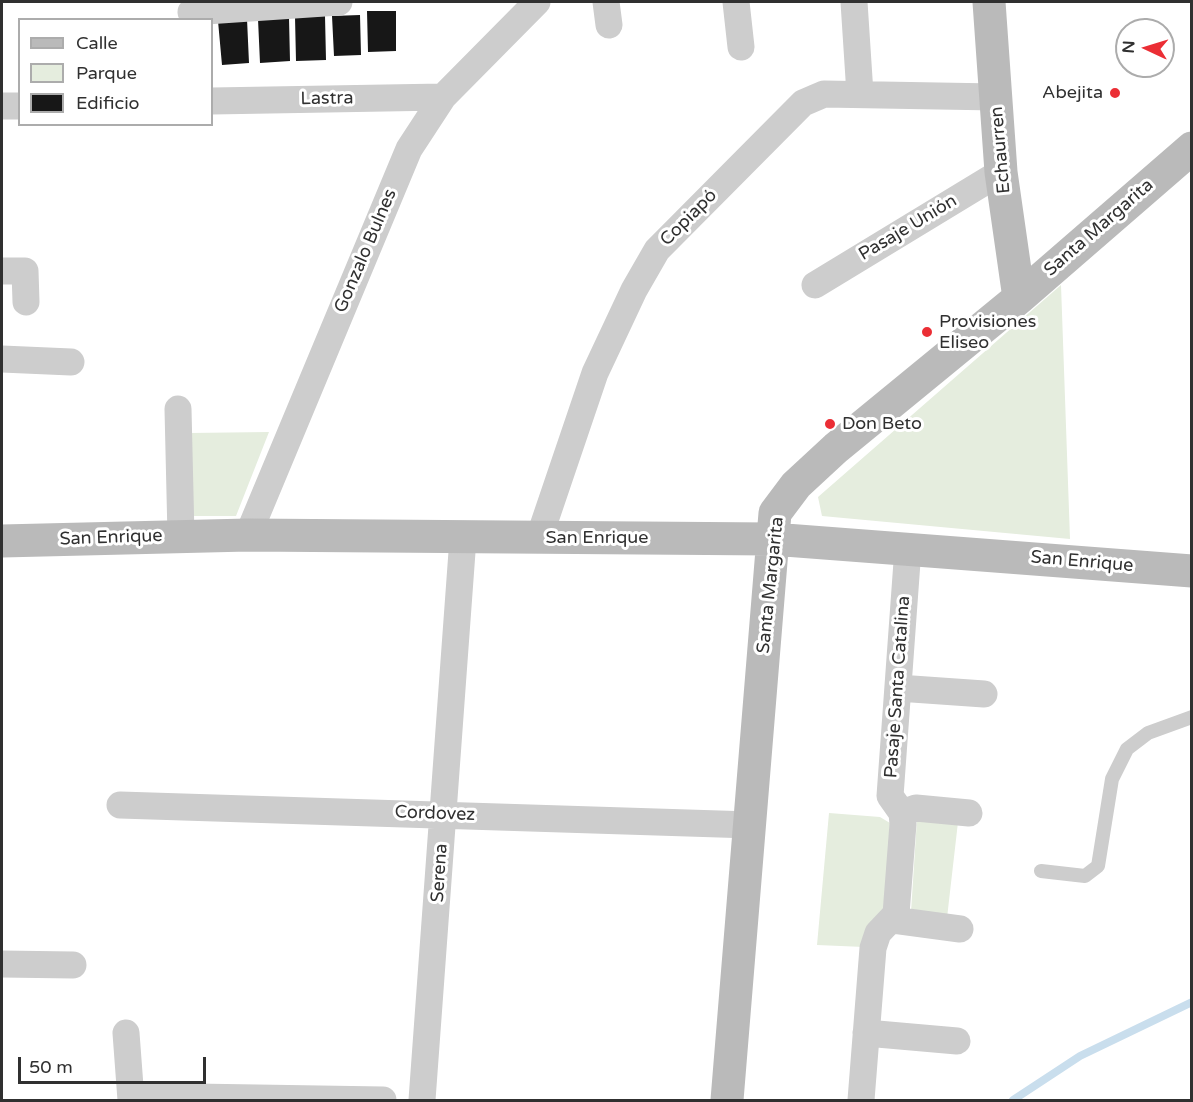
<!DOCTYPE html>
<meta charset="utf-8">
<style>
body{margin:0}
#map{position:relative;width:1193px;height:1102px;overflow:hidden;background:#fff;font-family:"Varela Round",sans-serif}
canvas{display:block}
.frame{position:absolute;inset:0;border:3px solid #303030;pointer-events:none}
.legend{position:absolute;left:18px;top:18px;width:195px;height:108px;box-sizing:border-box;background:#fff;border:2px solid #acacac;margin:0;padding:8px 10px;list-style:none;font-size:18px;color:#303030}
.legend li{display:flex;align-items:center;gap:12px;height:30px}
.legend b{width:30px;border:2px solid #acacac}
.north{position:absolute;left:1115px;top:18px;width:60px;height:60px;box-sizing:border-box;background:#fff;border:2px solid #acacac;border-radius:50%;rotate:274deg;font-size:16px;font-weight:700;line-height:24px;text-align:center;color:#303030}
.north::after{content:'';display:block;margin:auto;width:21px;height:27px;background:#eb2e35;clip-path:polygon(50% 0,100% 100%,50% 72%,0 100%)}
.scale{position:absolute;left:18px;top:1057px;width:188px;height:27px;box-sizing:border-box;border:3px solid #303030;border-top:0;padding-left:8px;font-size:18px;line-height:21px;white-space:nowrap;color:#303030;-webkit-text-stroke:4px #fff;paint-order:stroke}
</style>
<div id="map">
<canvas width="1193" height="1102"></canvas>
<div class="frame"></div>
<ul class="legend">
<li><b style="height:8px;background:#bababa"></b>Calle</li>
<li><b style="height:16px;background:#e5edde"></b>Parque</li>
<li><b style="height:16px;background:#171717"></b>Edificio</li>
</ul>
<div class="north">N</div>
<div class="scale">50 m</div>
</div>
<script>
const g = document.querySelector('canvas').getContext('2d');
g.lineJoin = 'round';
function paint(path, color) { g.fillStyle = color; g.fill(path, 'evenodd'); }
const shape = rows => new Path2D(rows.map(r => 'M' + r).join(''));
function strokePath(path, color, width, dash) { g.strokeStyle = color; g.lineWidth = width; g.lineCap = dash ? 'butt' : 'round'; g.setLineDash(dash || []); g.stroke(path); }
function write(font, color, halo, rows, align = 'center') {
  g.font = font + ' "Varela Round",sans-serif'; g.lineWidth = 6; g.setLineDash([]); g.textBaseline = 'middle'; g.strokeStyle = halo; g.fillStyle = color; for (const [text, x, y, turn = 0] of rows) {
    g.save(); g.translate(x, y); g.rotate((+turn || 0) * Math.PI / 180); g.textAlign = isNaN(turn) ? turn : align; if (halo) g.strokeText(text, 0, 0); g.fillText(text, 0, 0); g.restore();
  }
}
paint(shape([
 [1061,285,1070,539,822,516,818,497],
 [269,432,236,516,190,516,189,433],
 [829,813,880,817,890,823,885,914,864,947,817,945],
 [917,819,958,822,947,918,911,912]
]), '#e5edde');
strokePath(shape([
 [1013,1100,1080,1056,1192,1002]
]), '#c9deed', 8);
paint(shape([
 [367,11,396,11,396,51,368,52],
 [360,15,361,55,334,56,332,16],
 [325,16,326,60,296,61,295,17],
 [289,18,290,61,260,63,258,19],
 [247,19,249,63,222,65,218,21]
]), '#171717');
strokePath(shape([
 [1041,871,1085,876,1098,866,1112,779,1127,749,1148,733,1192,717]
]), '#cdcdcd', 14);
strokePath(shape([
 [606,2,609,25],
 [736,2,741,47],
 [854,2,860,94],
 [191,12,339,2],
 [212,101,443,97],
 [2,106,20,106],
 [2,271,25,271,26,302],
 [815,285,1001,172],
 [2,359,71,362],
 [178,409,181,536],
 [248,535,409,149,443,97,537,2],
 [539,538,595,373,634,290,657,250,803,103,824,94,996,97],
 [898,688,984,694],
 [120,805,751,825],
 [902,813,916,808,969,813],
 [893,920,960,929],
 [2,964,73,965],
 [126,1033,131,1100],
 [866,1033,957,1041],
 [131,1096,383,1100],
 [422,1100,463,538],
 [861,1100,873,948,878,933,896,914,903,824,902,813,890,796,908,548]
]), '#cdcdcd', 27);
strokePath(shape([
 [989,2,1001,172,1019,298],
 [2,541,248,535,772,539,1192,571],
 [727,1100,775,513,796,485,836,448,1019,298,1192,148]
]), '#bababa', 33);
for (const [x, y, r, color] of [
 [1115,93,6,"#eb2e35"],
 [927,332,6,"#eb2e35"],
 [830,424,6,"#eb2e35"]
]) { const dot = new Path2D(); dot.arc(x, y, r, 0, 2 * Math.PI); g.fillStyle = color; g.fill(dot); strokePath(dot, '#fff', 2); }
write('18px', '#303030', '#fff', [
 ["Abejita",1103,93,"right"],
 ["Provisiones",939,322],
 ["Eliseo",939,343],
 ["Don Beto",842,424]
], 'left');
write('18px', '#303030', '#fff', [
 ["Lastra",327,99,-1],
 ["Echaurren",1001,150,-95],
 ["Copiapó",689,218,-45],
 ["Pasaje Unión",908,228,-31],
 ["Santa Margarita",1099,228,-41],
 ["Gonzalo Bulnes",366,251,-67],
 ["San Enrique",111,538,-2],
 ["San Enrique",597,538],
 ["San Enrique",1082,562,5],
 ["Santa Margarita",771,585,-84],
 ["Pasaje Santa Catalina",898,687,-86],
 ["Cordovez",435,814,2],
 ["Serena",440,873,-86]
]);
</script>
